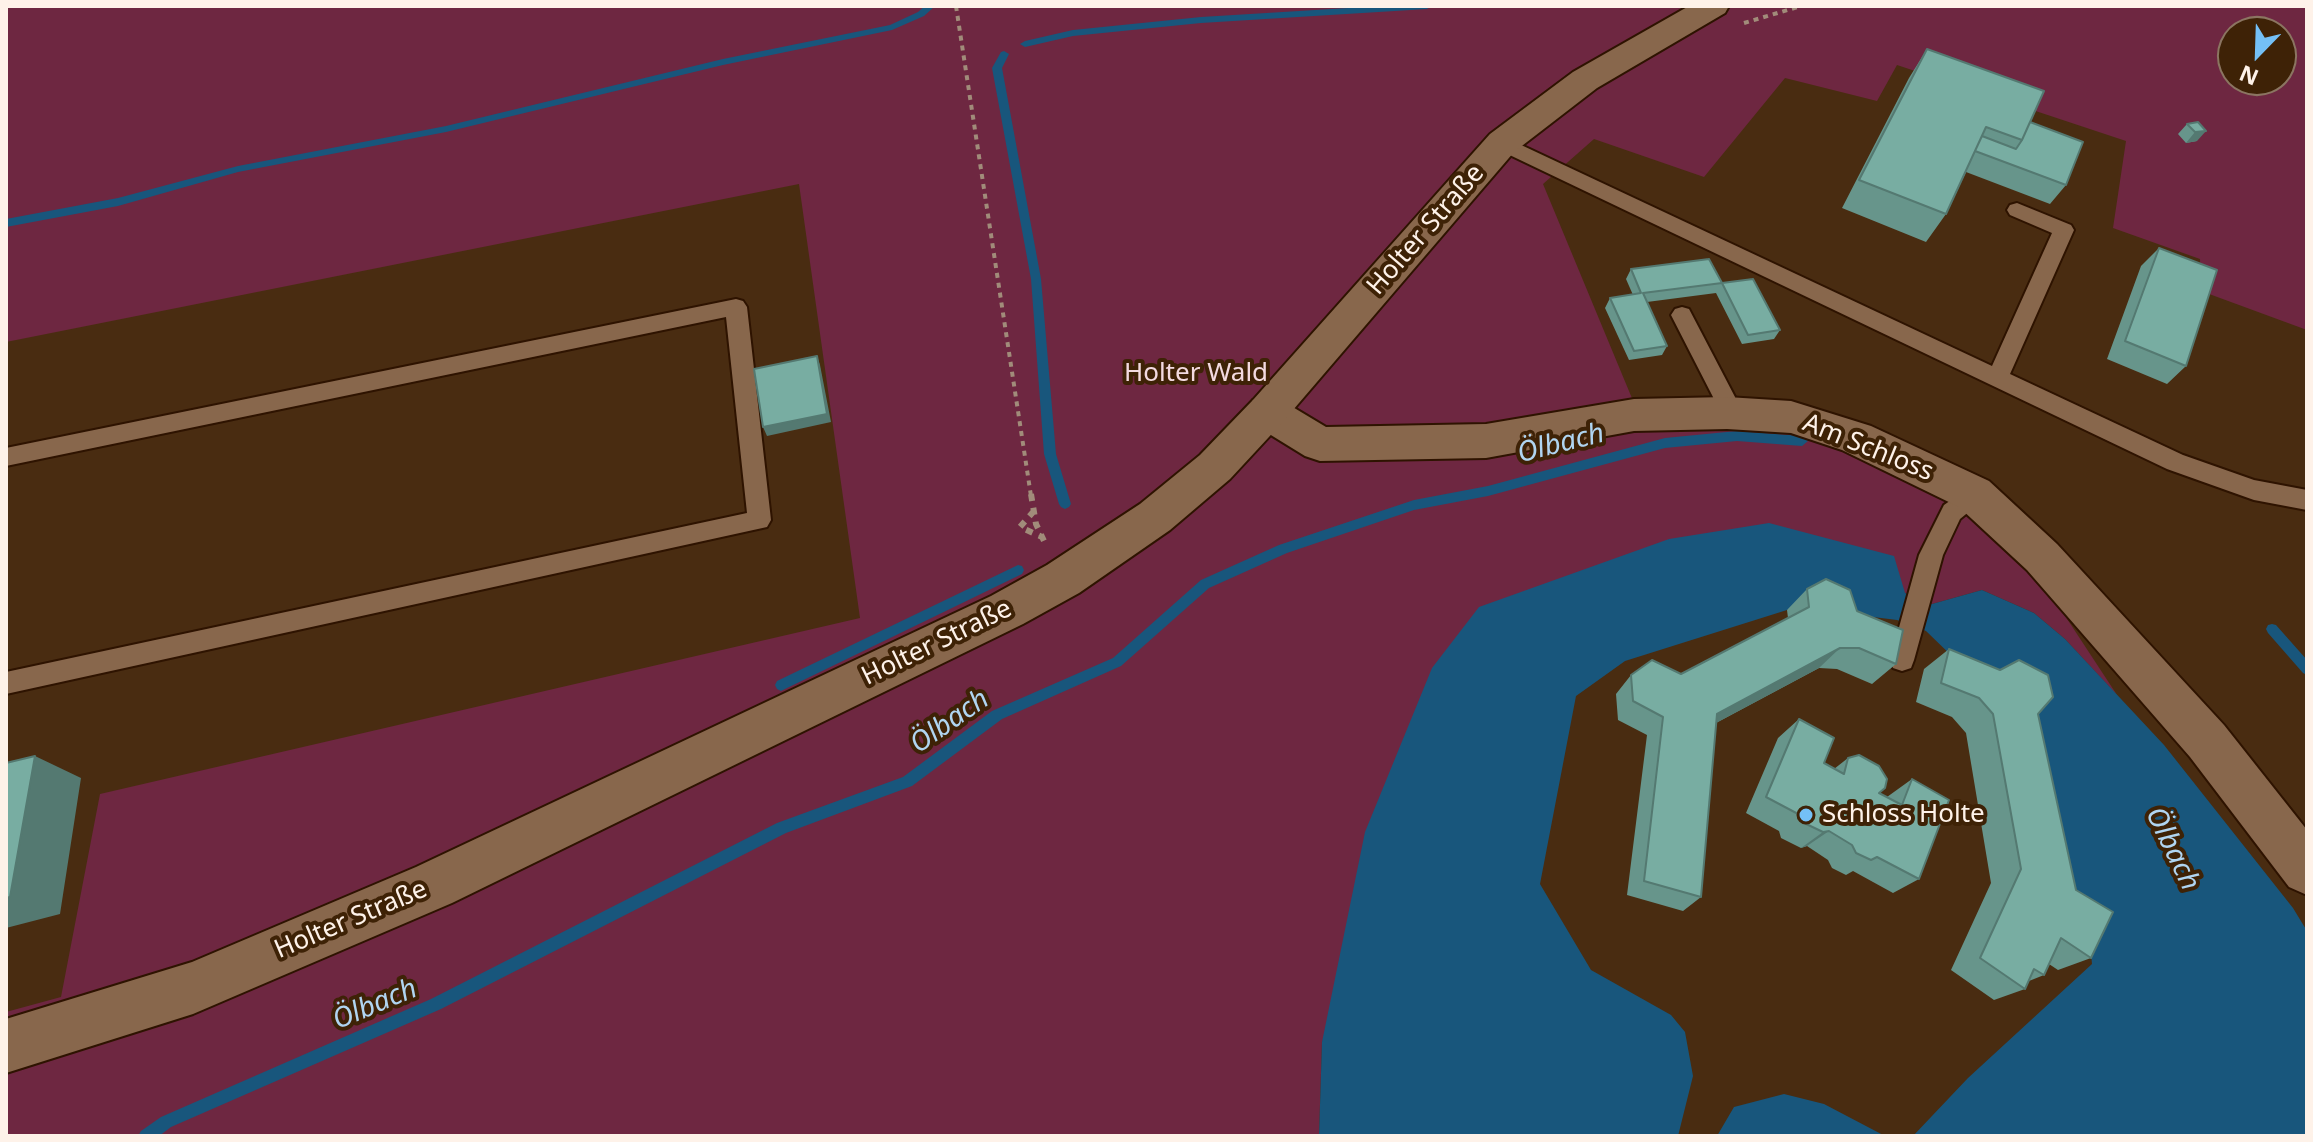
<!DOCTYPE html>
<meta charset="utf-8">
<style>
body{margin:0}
#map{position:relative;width:2313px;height:1142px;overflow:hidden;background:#492c11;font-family:"Noto Sans",sans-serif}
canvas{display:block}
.frame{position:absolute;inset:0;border:8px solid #fef2e9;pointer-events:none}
.north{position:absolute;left:2217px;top:16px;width:80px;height:80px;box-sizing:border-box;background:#3e2206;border:2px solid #8b7561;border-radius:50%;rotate:203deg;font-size:22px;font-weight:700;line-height:32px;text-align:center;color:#fef2e9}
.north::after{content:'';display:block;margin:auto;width:28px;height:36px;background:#74c0f6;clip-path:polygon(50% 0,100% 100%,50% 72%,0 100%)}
</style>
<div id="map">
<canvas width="2313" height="1142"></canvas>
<div class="frame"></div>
<div class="north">N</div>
</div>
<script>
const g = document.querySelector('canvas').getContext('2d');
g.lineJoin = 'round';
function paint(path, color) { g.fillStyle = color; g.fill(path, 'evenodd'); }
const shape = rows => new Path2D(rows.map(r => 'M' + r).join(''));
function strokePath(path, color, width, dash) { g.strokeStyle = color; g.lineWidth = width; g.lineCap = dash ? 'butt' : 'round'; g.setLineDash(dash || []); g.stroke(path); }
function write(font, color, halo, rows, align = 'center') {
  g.font = font + ' "Noto Sans",sans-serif'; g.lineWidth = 8; g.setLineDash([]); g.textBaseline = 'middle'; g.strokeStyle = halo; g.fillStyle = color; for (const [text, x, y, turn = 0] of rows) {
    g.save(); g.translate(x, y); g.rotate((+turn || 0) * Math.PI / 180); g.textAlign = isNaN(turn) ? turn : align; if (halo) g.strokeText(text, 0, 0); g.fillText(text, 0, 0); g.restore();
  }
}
paint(shape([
 [6,6,2307,6,2307,330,2201,291,2200,259,2113,228,2126,141,1897,65,1877,101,1785,78,1704,177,1594,139,1543,184,1646,432,1731,426,1793,430,1922,481,2007,547,2054,599,2117,695,2065,639,2034,613,1982,590,1932,604,1905,593,1669,539,1322,1042,1319,1136,6,1136,6,1012,61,997,100,794,860,618,799,184,6,342],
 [2233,32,2281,32,2281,80,2233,80]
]), '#6e2741');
paint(shape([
 [1769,523,1894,556,1905,593,1932,604,1982,590,2034,613,2065,639,2164,745,2293,908,2307,931,2307,1136,1913,1136,1968,1078,2092,964,2087,909,1958,662,1926,631,1911,625,1897,620,1849,614,1805,601,1787,610,1625,661,1576,696,1540,884,1591,970,1671,1015,1685,1032,1693,1076,1678,1136,1319,1136,1322,1042,1365,832,1432,668,1479,607,1669,539],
 [1784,1094,1824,1104,1885,1136,1717,1136,1734,1107]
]), '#18567c');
paint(shape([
 [925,6,935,6,924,16,892,30,723,65,446,132,238,172,118,206,6,227,6,219,118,198,238,166,446,126,723,59,890,25,918,12,925,6],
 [1381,6,1431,6,1427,9,1201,23,1073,36,1025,47,1020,44,1025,41,1073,30,1201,17,1381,6],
 [1004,51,1009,54,1002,68,1041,279,1056,454,1071,504,1069,507,1065,509,1061,507,1059,504,1044,454,1031,279,992,68,1001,52,1004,51],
 [1737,431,1802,436,1808,441,1802,446,1737,441,1665,448,1488,496,1414,510,1287,553,1209,588,1121,666,1002,719,912,786,786,833,441,1009,171,1127,159,1136,138,1136,141,1131,161,1117,431,999,777,823,903,777,992,711,1113,658,1201,580,1279,545,1414,500,1488,486,1665,438,1737,431],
 [1018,565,1022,566,1024,570,1022,574,785,689,781,691,777,689,775,685,777,681,1018,565],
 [2272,624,2276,625,2307,660,2307,675,2303,673,2268,633,2266,629,2268,625,2272,624]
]), '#18567c');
const lane = shape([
 [1502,136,1992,366,2052,233,2010,215,2007,210,2010,205,2017,203,2071,225,2074,230,2010,374,2183,455,2254,480,2307,490,2307,510,2254,500,2167,469,1495,148,1492,143,1502,136],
 [736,299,743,301,747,307,771,520,767,527,6,694,6,672,747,513,726,317,6,466,6,448,736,299],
 [1682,307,1689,309,1735,397,1738,413,1735,419,1727,422,1719,419,1716,413,1713,397,1671,315,1675,309,1682,307],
 [1974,484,1982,487,1986,494,1982,501,1960,519,1943,555,1914,660,1911,668,1902,671,1893,668,1890,660,1919,555,1944,505,1974,484]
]);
const street = shape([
 [1267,396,1281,400,1326,427,1486,424,1634,399,1727,397,1791,401,1871,426,1989,481,2057,544,2224,725,2307,830,2307,895,2289,887,2190,757,2027,570,1959,507,1842,450,1791,433,1727,429,1634,431,1486,458,1320,461,1305,456,1253,424,1247,412,1253,400,1267,396]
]);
const secondary = shape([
 [1689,6,1729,6,1725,13,1597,88,1514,152,1281,424,1230,479,1170,530,1079,593,1023,624,452,903,193,1014,6,1073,6,1019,192,962,416,867,991,596,1047,565,1140,504,1200,455,1253,400,1490,134,1573,72,1689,6]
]);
strokePath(lane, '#2e1300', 4);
strokePath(street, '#2e1300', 4);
strokePath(secondary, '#2e1300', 4);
strokePath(shape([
 [956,6,1031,496],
 [1744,23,1801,6]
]), '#a18c7a', 4, [5, 5]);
strokePath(shape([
 [1031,494,1036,524,1044,541],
 [1034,511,1020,527,1042,537]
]), '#a18c7a', 6, [7, 7]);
paint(lane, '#88674c');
paint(street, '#88674c');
paint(secondary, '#88674c');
paint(shape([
 [1927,49,2030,122,2066,185,2050,204,1966,172,1946,214,1926,242,1842,208,1909,78],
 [2198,122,2197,141,2186,143,2178,134,2187,124],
 [2159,248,2186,366,2167,384,2107,359,2141,266],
 [1631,269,1722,283,1780,330,1774,339,1742,344,1716,293,1647,302,1667,346,1662,355,1629,360,1605,308,1610,298,1633,295,1626,279],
 [1807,589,1857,611,1896,664,1872,684,1837,669,1819,668,1716,723,1701,897,1683,911,1627,895,1647,735,1618,720,1616,694,1631,675,1681,674,1788,618,1787,610],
 [1949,649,2038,714,2091,958,2058,970,2049,964,2044,975,2029,981,2025,989,1994,1000,1951,970,1991,883,1966,733,1952,717,1916,702,1924,669],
 [1799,719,1824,763,1834,769,1848,758,1879,793,1887,797,1912,779,1919,879,1893,893,1853,871,1846,875,1832,868,1828,860,1807,846,1801,848,1781,838,1779,831,1746,813,1778,738]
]), '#67958b');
paint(shape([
 [2206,131,2197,141,2186,143,2195,132],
 [817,356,820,365,831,422,767,436,763,427],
 [1840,648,1819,668,1699,732,1717,714],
 [35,756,81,778,60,914,6,928,6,898],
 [1829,831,1807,846,1801,848,1823,832]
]), '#547971');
const building = shape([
 [1927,49,2044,91,2022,140,1986,127,1946,214,1859,180,1927,49],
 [2030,122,2083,142,2066,185,1975,151,1982,136,2016,149,2022,140,2030,122],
 [2198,122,2206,131,2195,132,2187,124,2198,122],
 [2159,248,2217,270,2186,366,2125,341,2159,248],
 [1709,259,1722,283,1643,293,1667,346,1634,351,1610,298,1641,293,1631,269,1709,259],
 [1753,279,1780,330,1748,335,1722,283,1753,279],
 [817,356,827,414,763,427,754,369,817,356],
 [1826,579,1850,590,1857,611,1903,630,1896,664,1859,648,1840,648,1717,714,1701,897,1644,881,1663,717,1633,701,1631,675,1652,660,1681,674,1809,607,1807,589,1826,579],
 [1949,649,2000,670,2019,660,2048,675,2053,697,2038,714,2076,890,2113,912,2091,958,2061,938,2044,975,2034,969,2025,989,1980,958,2021,869,1993,714,1979,698,1941,683,1949,649],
 [1799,719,1834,738,1824,763,1844,774,1848,758,1859,755,1879,766,1887,779,1885,788,1879,793,1902,805,1912,779,1949,800,1919,879,1877,857,1871,860,1856,853,1852,845,1829,831,1823,832,1802,822,1800,815,1766,797,1799,719],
 [35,756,10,897,6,898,6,763,35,756]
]);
paint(building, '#78ada2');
strokePath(building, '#547971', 2);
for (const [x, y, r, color] of [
 [1806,815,8,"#74c0f6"]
]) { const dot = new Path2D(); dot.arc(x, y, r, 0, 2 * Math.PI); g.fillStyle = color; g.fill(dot); strokePath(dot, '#3e2206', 3); }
write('26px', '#fef2e9', '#3e2206', [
 ["Holter Straße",1426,230,-49],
 ["Am Schloss",1868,448,22],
 ["Holter Straße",937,643,-26],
 ["Holter Straße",351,920,-23]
]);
write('26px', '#f3dae0', '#3e2206', [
 ["Holter Wald",1196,374]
]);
write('26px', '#fef2e9', '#3e2206', [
 ["Schloss Holte",1822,815]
], 'left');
write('italic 28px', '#b0d5f1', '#3e2206', [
 ["Ölbach",1561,444,-14],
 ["Ölbach",950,722,-35],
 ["Ölbach",2172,849,64],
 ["Ölbach",375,1005,-23]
]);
</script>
